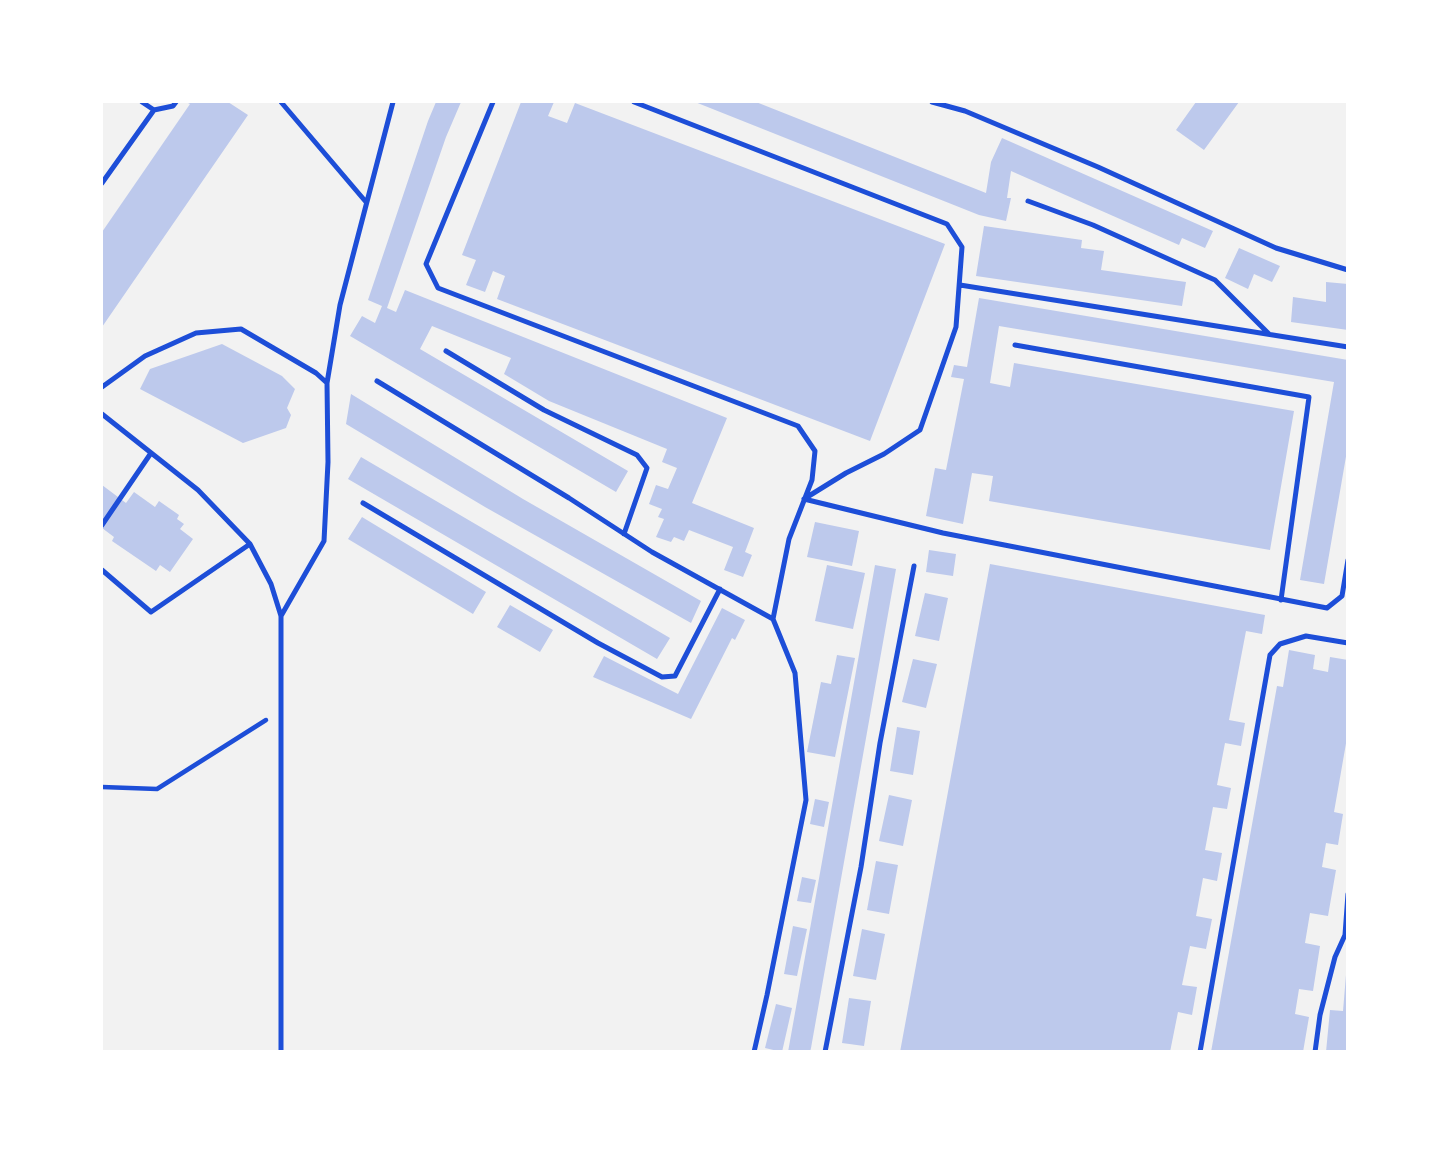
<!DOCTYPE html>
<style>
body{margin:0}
#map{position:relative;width:1449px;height:1153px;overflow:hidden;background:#f2f2f2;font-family:"Open Sans",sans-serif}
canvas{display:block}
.frame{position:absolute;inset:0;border:103px solid #fff;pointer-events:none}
</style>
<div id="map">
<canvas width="1449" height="1153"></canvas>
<div class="frame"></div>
</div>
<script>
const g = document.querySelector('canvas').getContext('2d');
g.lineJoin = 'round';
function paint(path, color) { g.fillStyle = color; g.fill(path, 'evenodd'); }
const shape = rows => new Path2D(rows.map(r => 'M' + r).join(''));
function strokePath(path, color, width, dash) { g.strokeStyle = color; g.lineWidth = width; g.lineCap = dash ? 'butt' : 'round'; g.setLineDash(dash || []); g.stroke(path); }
paint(shape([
 [186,102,228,102,248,115,102,327,102,232,190,104],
 [436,102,461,102,446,137,387,308,396,312,405,290,727,418,692,503,754,528,745,552,752,555,743,577,724,570,733,547,689,530,684,541,674,537,671,542,656,537,664,519,658,517,662,509,649,504,656,485,668,489,677,468,662,462,667,449,549,401,504,374,511,358,432,326,420,349,628,471,616,492,350,336,362,316,375,323,382,306,368,300,428,121],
 [521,102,554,102,548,116,567,123,575,103,945,244,870,441,497,299,505,276,493,271,485,292,466,285,476,260,462,255],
 [695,102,756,102,986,193,991,162,1002,138,1213,231,1205,248,1182,238,1179,245,1011,171,1007,198,1011,198,1006,221,979,215],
 [1196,102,1239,102,1204,150,1176,130],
 [984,226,1082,240,1081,248,1104,251,1101,270,1186,282,1182,306,976,276],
 [1239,248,1280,266,1272,282,1254,274,1248,289,1225,278],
 [1326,282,1348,284,1348,330,1291,322,1293,297,1326,302],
 [979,298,1348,360,1348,445,1324,584,1300,580,1334,382,999,326,990,383,1010,387,1014,363,1294,411,1270,550,989,501,993,476,972,473,963,524,926,516,935,468,946,470,964,379,951,377,954,365,967,367],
 [222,344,282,376,295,389,287,408,291,415,286,428,243,443,140,389,150,369],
 [351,394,523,499,701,601,691,623,485,507,346,424],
 [361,457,670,638,657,659,348,479],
 [102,485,126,503,134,492,155,507,159,501,179,515,177,519,184,524,180,529,193,539,170,572,160,565,156,571,112,541,114,537,102,528],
 [362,517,486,592,473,614,348,539],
 [815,522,859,531,852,566,807,557],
 [929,550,956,554,953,576,926,572],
 [990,564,1265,615,1262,634,1246,631,1229,720,1245,723,1241,746,1225,743,1217,785,1231,788,1227,809,1213,807,1205,850,1222,853,1217,881,1203,878,1196,916,1212,919,1206,949,1190,946,1182,985,1197,987,1192,1015,1178,1012,1170,1052,900,1052],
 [827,565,865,573,853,629,815,621],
 [875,565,896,569,811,1048,810,1052,788,1052],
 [925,593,948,598,939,641,915,636],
 [510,605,553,630,540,652,497,627],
 [722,608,745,620,735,640,732,638,691,719,593,677,604,656,678,694],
 [1289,650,1315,655,1313,669,1328,672,1330,657,1348,660,1348,732,1334,812,1343,814,1338,845,1326,843,1322,867,1336,870,1328,916,1310,913,1305,943,1320,946,1313,991,1299,989,1295,1014,1309,1017,1303,1052,1211,1052,1277,686,1283,687],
 [837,655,855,658,835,757,807,752,821,682,831,684],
 [913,659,937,664,926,708,902,702],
 [897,727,920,731,913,775,890,771],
 [889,795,912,800,903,846,879,841],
 [815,799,829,802,824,827,810,824],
 [876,861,898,865,889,914,867,910],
 [802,877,816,880,811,903,797,901],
 [793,926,807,929,797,976,784,974],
 [862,929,885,934,876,980,853,976],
 [1346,975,1348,975,1348,1052,1326,1052,1330,1010,1343,1011],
 [849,998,871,1001,864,1046,842,1043],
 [776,1004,792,1008,782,1052,765,1048]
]), '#bdc9ec');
strokePath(shape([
 [102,787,157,789,266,720]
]), '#1d4ed8', 4.5);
strokePath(shape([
 [142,102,154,110,173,106,176,102],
 [281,102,366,202],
 [493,102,426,264,438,288,798,426,815,451,812,480,789,539,773,619,795,673,806,800,767,995,754,1052],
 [634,102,947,224,962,247,956,327,920,430,884,454,846,473,804,499],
 [932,102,965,111,1098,167,1276,248,1348,270],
 [102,183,154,110],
 [1028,201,1093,225,1215,280,1269,334],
 [960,285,1348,347],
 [1015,345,1309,397,1281,600],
 [446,351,544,410,637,455,647,468,624,534],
 [377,381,569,498,652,552,773,619],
 [102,387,145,356,196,333,241,329,316,373,327,383],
 [102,414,198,490,250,544,271,584,281,616,281,1052],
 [804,499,943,533,1327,608,1342,596,1348,560],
 [363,503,598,643,662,677,675,676,720,589],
 [102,525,151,453],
 [102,570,151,612,250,544],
 [281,616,324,541,328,462,327,383,340,305,393,102],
 [825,1052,861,867,880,743,914,566],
 [1200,1052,1270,655,1280,644,1306,636,1348,643],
 [1315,1052,1320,1015,1335,957,1345,935,1348,894]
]), '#1d4ed8', 5);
</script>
